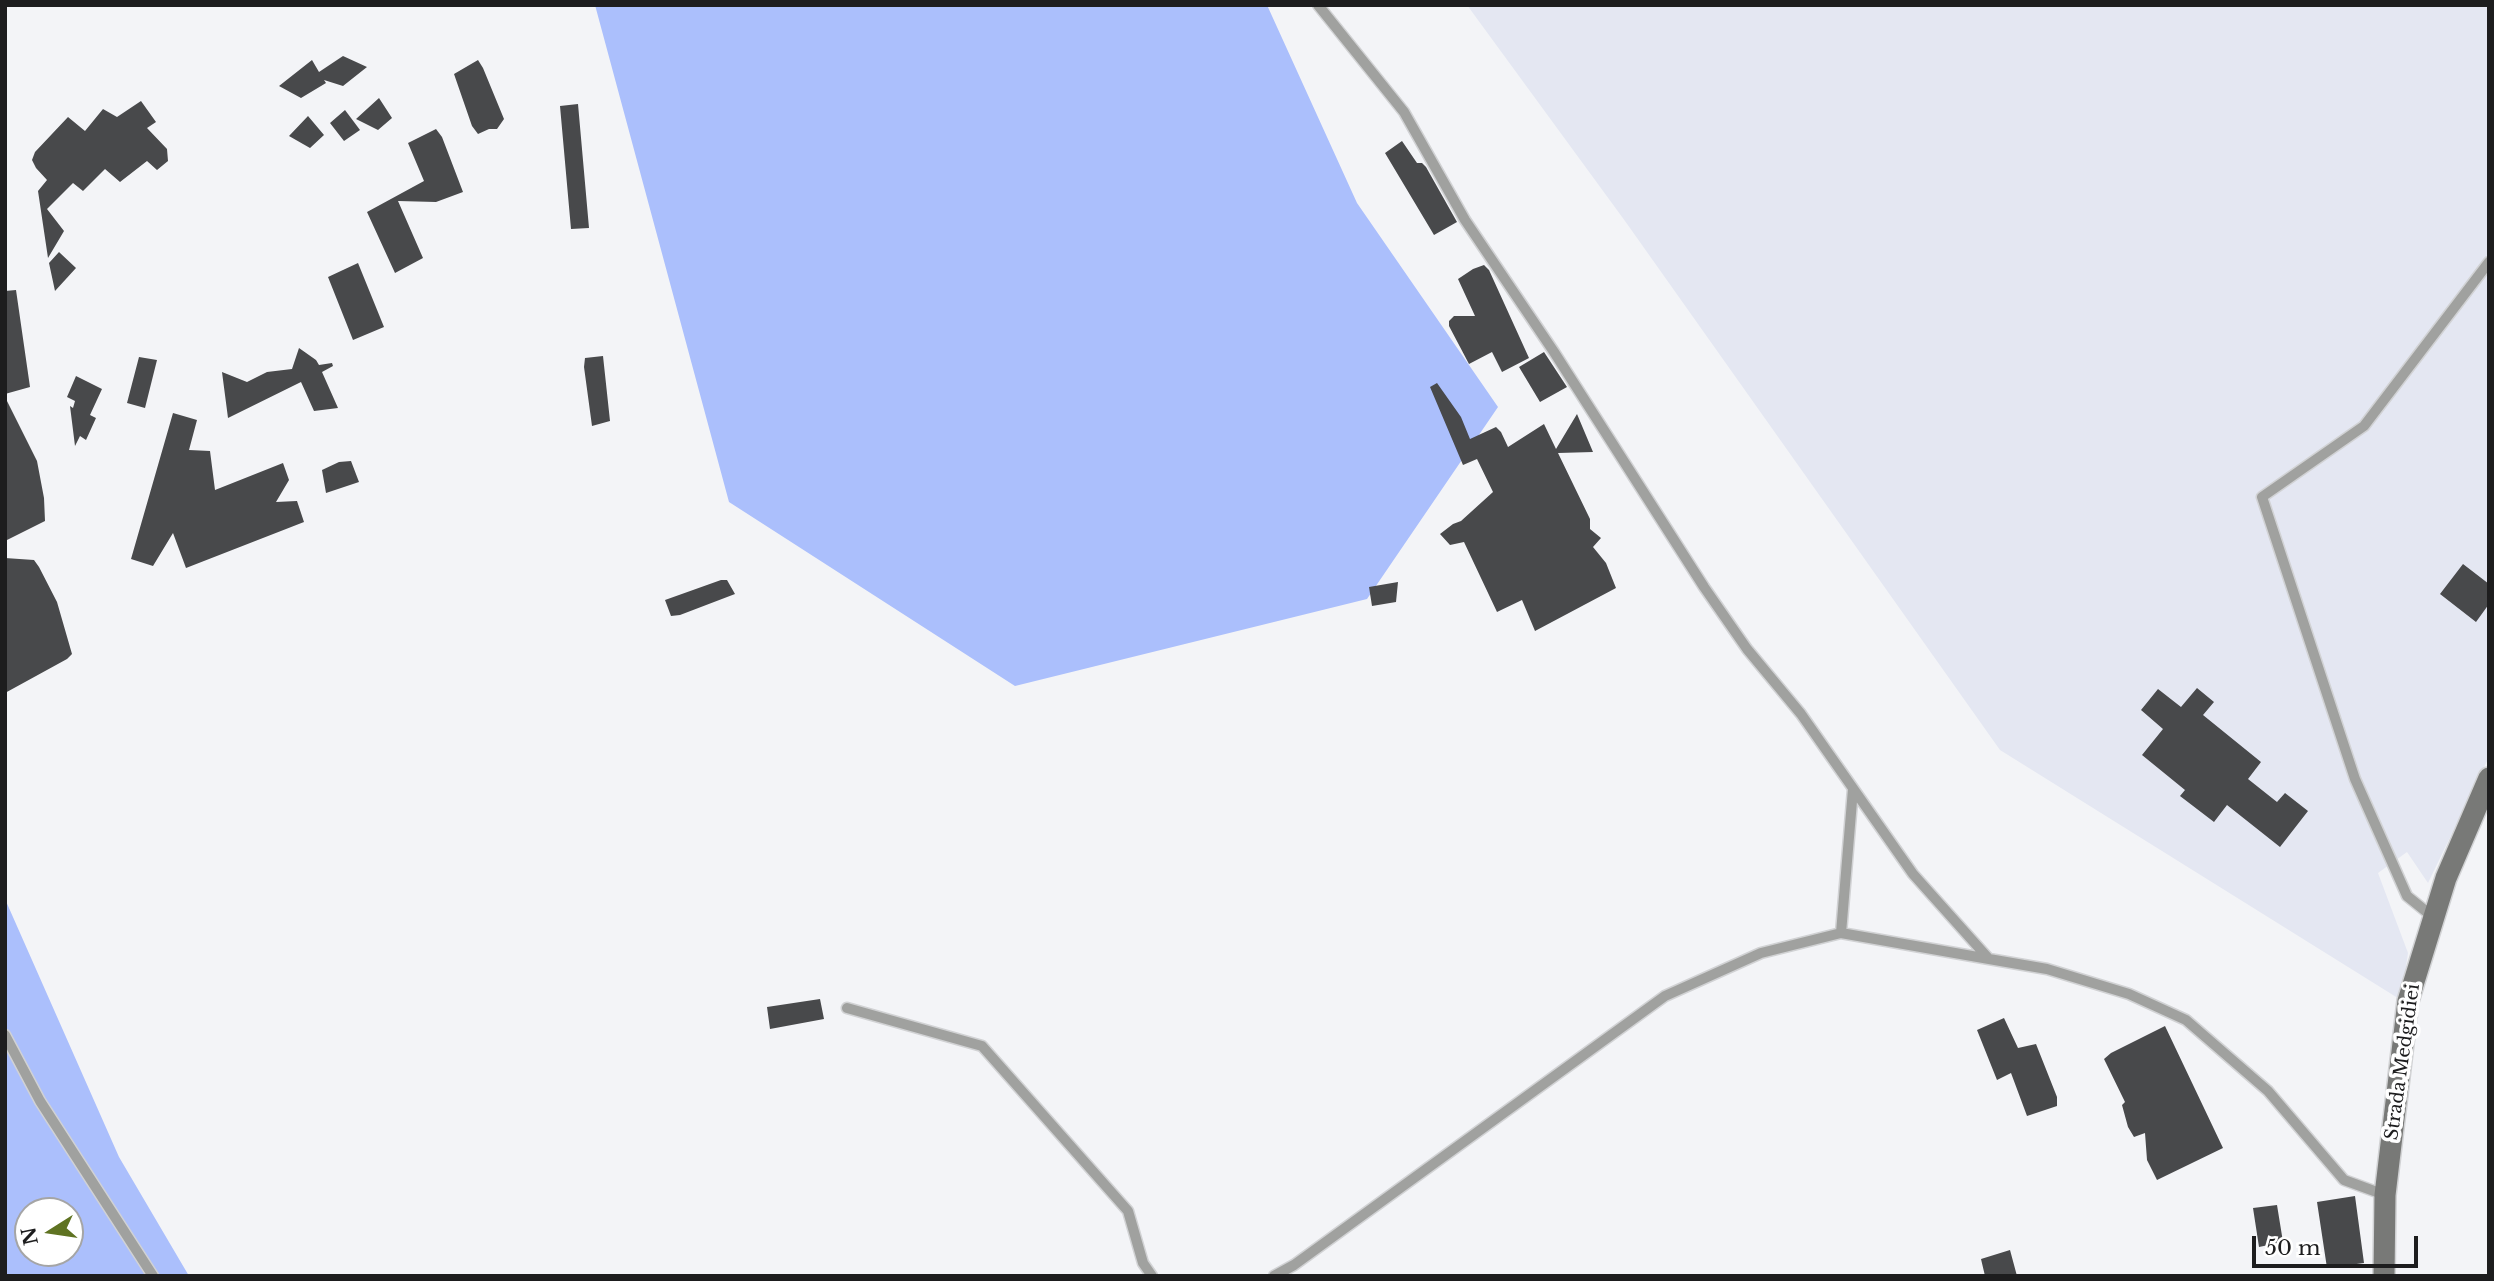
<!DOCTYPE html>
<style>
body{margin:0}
#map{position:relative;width:2494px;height:1281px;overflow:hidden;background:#f3f4f7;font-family:"Libre Baskerville",serif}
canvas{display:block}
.frame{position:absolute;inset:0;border:7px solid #1d1d1e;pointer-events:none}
.north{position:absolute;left:14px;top:1197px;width:70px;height:70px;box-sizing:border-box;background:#fff;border:2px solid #a5a5a5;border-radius:50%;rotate:258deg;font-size:19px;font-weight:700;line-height:28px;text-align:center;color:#1d1d1e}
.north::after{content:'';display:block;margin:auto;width:24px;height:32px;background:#5f7322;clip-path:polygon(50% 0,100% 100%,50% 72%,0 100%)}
.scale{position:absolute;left:2252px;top:1236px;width:166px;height:32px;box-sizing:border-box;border:4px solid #1d1d1e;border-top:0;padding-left:9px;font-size:21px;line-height:24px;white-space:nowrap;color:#1d1d1e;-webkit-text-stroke:5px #fff;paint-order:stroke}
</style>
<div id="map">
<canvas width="2494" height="1281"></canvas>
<div class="frame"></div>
<div class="north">N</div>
<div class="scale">50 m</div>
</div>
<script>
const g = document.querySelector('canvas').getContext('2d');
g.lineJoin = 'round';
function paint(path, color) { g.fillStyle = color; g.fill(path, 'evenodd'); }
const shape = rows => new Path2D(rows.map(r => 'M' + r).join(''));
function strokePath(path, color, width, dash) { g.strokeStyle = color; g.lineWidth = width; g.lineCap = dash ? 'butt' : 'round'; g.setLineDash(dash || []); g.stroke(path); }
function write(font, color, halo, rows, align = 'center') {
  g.font = font + ' "Libre Baskerville",serif'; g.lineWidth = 7; g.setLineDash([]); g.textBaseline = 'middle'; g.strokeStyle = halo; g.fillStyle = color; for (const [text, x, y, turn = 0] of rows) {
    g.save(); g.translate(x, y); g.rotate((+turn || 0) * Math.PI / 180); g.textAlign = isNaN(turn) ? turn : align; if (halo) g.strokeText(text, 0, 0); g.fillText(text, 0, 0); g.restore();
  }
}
paint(shape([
 [1467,5,2489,5,2489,757,2428,883,2407,852,2378,873,2408,953,2401,1000,2000,750,1625,221]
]), '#e4e7f2');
paint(shape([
 [595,5,1267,5,1357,203,1498,407,1367,599,1015,686,729,502],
 [5,899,119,1157,189,1276,5,1276],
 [28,1211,70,1211,70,1253,28,1253]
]), '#abbffc');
paint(shape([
 [343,56,367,67,343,86,324,80,326,83,301,98,279,86,312,60,319,72],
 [478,60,483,68,504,119,497,129,489,129,478,134,472,126,454,74],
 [379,98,392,118,378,130,356,119],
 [141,101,156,122,147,128,167,149,168,161,157,170,147,161,120,182,105,169,83,191,73,183,47,209,64,231,48,258,38,191,47,180,36,168,32,160,35,152,68,117,85,131,103,109,117,117],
 [578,104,589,228,571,229,560,106],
 [345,110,360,130,344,141,330,123],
 [308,116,324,135,310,148,289,136],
 [436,129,442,137,463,192,436,202,398,201,423,258,395,273,367,212,424,181,408,143],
 [1402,141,1417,163,1422,163,1426,167,1457,222,1434,235,1385,153],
 [59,252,76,268,55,291,49,263],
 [358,263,384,327,353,340,328,277],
 [1484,265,1489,270,1529,358,1502,372,1492,352,1469,364,1449,326,1449,321,1454,316,1475,316,1458,279,1473,269],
 [16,290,30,387,5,394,5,291],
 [299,348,316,360,319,365,332,363,333,366,322,372,338,408,314,411,301,382,228,418,222,372,247,382,267,372,292,369],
 [1544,352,1567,387,1540,402,1519,367],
 [603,356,610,421,592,426,584,367,585,358],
 [139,357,157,360,145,408,127,403],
 [76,376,102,389,90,415,96,418,86,440,80,436,75,446,70,406,73,408,75,401,67,397],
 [1437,383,1461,417,1470,439,1496,427,1501,432,1508,447,1544,424,1556,449,1577,414,1593,452,1558,453,1590,519,1590,529,1601,538,1593,547,1606,563,1616,588,1535,631,1522,600,1497,612,1464,542,1450,545,1440,534,1453,524,1461,521,1493,492,1477,459,1463,465,1430,387],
 [5,397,37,461,44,498,45,521,5,541],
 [173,413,197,420,189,450,210,451,215,490,283,463,289,480,276,502,297,501,304,522,186,568,173,533,153,566,131,559],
 [351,461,359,482,326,493,322,470,339,462],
 [5,558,34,560,39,567,57,602,72,654,67,659,5,693],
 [2463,564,2489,584,2489,604,2476,622,2440,594],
 [721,580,727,580,735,594,680,615,671,616,665,600],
 [1398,582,1396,602,1372,606,1369,587],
 [2197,688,2214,702,2203,715,2261,762,2248,779,2277,802,2285,793,2308,811,2280,847,2227,805,2214,822,2180,796,2185,790,2142,755,2163,729,2141,710,2158,689,2181,707],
 [820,999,824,1019,770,1029,767,1007],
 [2004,1018,2018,1048,2036,1044,2057,1097,2057,1106,2027,1116,2011,1073,1997,1080,1977,1030],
 [2165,1026,2223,1148,2157,1180,2147,1160,2145,1133,2134,1137,2128,1127,2122,1105,2125,1102,2104,1059,2111,1053],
 [2355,1196,2364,1263,2327,1268,2317,1202],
 [2277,1205,2283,1242,2259,1247,2253,1208],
 [2010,1250,2017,1276,1985,1276,1981,1259]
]), '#48494b');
const lane = shape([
 [1318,5,1404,112,1465,220,1554,352,1704,587,1747,649,1801,714,1913,874,1989,959,2047,969,2129,994,2186,1020,2268,1091,2344,1180,2385,1195],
 [2433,917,2407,896,2355,779,2262,497,2364,426,2489,262],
 [1841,933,1853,789],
 [847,1008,982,1046,1128,1211,1143,1263,1152,1276],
 [5,1035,40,1101,153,1276],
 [1274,1276,1294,1265,1665,996,1761,953,1841,933,1989,959]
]);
const secondary = shape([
 [2384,1276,2385,1195,2408,1001,2446,878,2489,778]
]);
strokePath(lane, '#d1d2d4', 13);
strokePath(secondary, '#d1d2d4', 24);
strokePath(lane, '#a0a19f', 10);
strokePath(secondary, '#787977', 21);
write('18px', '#1d1d1e', '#fff', [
 ["Strada Medgidiei",2403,1062,-82]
]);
</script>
